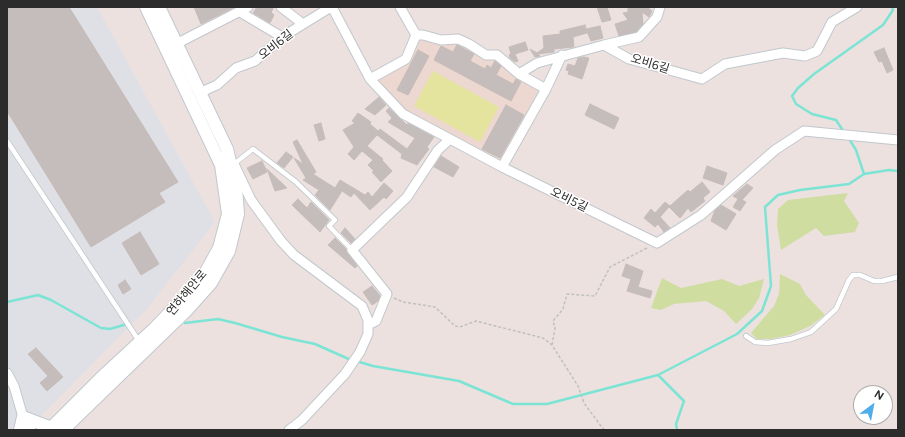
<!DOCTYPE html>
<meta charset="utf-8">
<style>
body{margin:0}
#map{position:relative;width:905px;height:437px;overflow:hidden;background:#ece1df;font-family:Figtree,sans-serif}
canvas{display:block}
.frame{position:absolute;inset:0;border:8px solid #2c2c2c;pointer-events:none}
.north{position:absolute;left:853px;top:385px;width:40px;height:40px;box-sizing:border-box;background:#fff;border:1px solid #ababab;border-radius:50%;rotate:32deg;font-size:11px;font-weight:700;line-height:16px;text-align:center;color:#2c2c2c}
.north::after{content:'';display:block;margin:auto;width:14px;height:18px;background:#4fadea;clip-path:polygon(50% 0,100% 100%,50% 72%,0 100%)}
</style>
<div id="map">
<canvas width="905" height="437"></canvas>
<div class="frame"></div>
<div class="north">N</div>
</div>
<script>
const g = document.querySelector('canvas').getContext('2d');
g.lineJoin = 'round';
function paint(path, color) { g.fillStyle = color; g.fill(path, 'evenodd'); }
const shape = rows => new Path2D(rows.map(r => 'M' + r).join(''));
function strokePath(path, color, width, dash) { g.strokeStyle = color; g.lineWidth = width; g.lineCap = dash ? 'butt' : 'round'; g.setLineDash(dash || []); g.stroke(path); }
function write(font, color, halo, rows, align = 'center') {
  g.font = font + ' Figtree,"Noto Sans KR",sans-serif'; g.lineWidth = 3; g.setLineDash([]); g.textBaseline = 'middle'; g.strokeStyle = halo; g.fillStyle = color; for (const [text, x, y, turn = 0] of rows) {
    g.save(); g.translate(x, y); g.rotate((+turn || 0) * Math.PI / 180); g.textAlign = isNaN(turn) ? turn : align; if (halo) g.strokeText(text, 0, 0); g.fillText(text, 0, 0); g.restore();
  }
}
paint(shape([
 [7,7,97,7,215,222,146,310,27,430,7,430]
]), '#dfe0e5');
paint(shape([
 [416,35,458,39,497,55,546,89,502,167,403,114,370,79,406,59]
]), '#ecd7d1');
paint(shape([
 [848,193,844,201,859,223,855,232,824,236,816,228,781,250,777,225,778,209,788,200],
 [780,274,800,284,806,295,825,315,810,326,790,335,771,339,757,339,751,333,774,306,779,294],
 [662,278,681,288,722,279,739,286,764,279,759,298,752,309,736,324,724,311,706,301,674,304,661,310,651,308]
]), '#cfdda1');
paint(shape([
 [433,71,499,107,480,142,414,106]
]), '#e4e49e');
strokePath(shape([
 [844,132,836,120,812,114,796,104,792,96,798,88,814,74,883,25,893,10,892,7],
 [848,137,856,150,864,174],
 [7,302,38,295,51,300,101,328,110,329,127,324],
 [185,323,218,319,235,323,282,337,315,344,351,360],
 [356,361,373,366,459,381,513,404,547,404,658,375,737,334,762,311,771,286,765,207,778,195,800,190,849,184,864,174,889,170,898,171],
 [658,375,684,401,676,424,677,430]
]), '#7ce4d4', 2.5);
const building = shape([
 [7,7,69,7,178,182,159,193,165,202,91,247,7,111,7,7],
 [194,7,235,7,201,24,194,7],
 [257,7,274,7,271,12,274,15,270,23,253,13,257,7],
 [597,7,607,7,611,20,602,22,597,7],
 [628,7,647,7,652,11,649,17,642,12,643,24,636,32,619,36,615,24,628,20,623,13,628,12,628,7],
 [585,25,587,33,573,37,574,47,554,49,554,52,538,54,540,56,535,57,530,49,537,53,544,48,543,36,560,34,560,31,585,25],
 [600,26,603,38,591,41,586,29,600,26],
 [525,42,528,50,515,54,518,61,515,62,510,58,509,55,511,54,509,47,525,42],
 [457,45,474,54,470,61,485,69,487,65,491,68,495,61,501,66,496,75,513,84,516,79,521,82,511,101,434,60,441,46,453,52,457,45],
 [884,48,893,70,887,73,882,61,879,62,874,52,884,48],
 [418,50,429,56,408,95,397,90,418,50],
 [584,57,589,58,582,79,568,74,569,71,566,70,568,64,575,66,578,58,584,57],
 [379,97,386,105,375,115,365,109,379,97],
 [590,104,619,118,614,129,585,115,590,104],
 [506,105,524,115,500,158,482,149,506,105],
 [389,108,407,125,408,123,434,137,427,147,429,149,417,165,401,158,402,154,377,135,367,146,383,159,382,160,392,171,381,182,372,172,374,171,368,165,373,160,362,151,354,160,348,154,354,147,343,130,355,123,352,121,358,113,371,122,370,124,378,131,380,129,407,149,415,138,388,122,392,118,386,111,389,108],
 [321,123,325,139,319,141,314,125,321,123],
 [297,140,316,172,313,174,335,188,340,180,365,195,368,192,372,197,384,183,393,191,386,199,384,197,370,210,354,193,351,197,342,191,330,210,315,195,319,190,303,180,306,178,294,158,303,164,293,142,297,140],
 [286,152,293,157,284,168,277,163,286,152],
 [441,156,459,167,453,177,434,167,441,156],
 [262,161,267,172,253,179,247,168,262,161],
 [707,166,727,173,723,185,703,178,707,166],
 [267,169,287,188,275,191,267,169],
 [702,182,710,192,703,198,705,201,691,212,688,208,680,218,669,207,660,217,670,228,664,232,658,224,655,227,644,218,651,209,655,213,665,202,670,206,688,190,690,192,702,182],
 [747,184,753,188,742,200,746,202,740,211,733,207,738,199,733,196,747,184],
 [298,199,307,208,311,202,329,220,320,232,292,205,298,199],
 [721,205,736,214,726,230,711,221,715,210,721,205],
 [345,228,355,239,351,243,341,233,345,228],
 [140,232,159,264,141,275,122,243,140,232],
 [335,238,346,249,357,266,355,268,328,245,335,238],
 [626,264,643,271,638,287,652,291,650,298,627,291,631,279,622,276,626,264],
 [125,280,131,289,123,294,118,285,125,280],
 [372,286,380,296,378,301,372,305,363,292,372,286],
 [36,348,63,377,47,391,40,383,48,376,28,354,36,348]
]);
paint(building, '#c5bdbb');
strokePath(building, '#c7bcb9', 1);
const service = shape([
 [7,141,139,341],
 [234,164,253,149,296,182,335,220,329,226,352,250],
 [746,336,755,342,768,343,791,339,811,332,836,309,849,280,853,275,860,275,874,281,882,281,898,277]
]);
const minor = shape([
 [281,7,303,24],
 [332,7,370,79,403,114,450,139],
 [400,7,416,35,423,35,441,40,458,39,469,44,486,55,497,55,519,74,537,63,604,45,629,59,702,79,725,64,783,53,805,56,817,51,832,22,857,7],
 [240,12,282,37],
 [176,44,248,7],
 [604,45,639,37,657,17,660,7],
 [519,74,546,89],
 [370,79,406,59,416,35],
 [199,93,217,85,236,68,255,61,282,37,331,7],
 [234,164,251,200,281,241,294,255,362,306,368,320,368,334,360,352,345,374,302,420,289,430],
 [502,167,546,89,562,55],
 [368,325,376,321,387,294,352,250,407,197,438,150,450,139,502,167,657,243,701,215,775,150,804,131,898,140],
 [7,373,14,386,23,417,31,430]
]);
const tertiary = shape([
 [20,430,23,417,52,428],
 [49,430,100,379,154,329,202,279,219,248,228,214,221,165,146,7],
 [63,430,186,311,211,283,229,251,238,214,236,187,227,149,159,7]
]);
strokePath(service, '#c1c8cd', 6);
strokePath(minor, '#c1c8cd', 11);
strokePath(tertiary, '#c1c8cd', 14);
strokePath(shape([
 [394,298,403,302,435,307,455,326,460,327,476,321,543,338,552,345,578,386,584,403,604,430],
 [552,345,555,328,553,321,563,309,567,294,595,296,610,267,647,248]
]), '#c0c0c0', 1.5, [3, 2]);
strokePath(service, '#fff', 4.5);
strokePath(minor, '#fff', 9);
strokePath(tertiary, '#fff', 12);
write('12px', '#2c2c2c', '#fff', [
 ["오비6길",276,45,-38],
 ["오비6길",650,64,17],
 ["오비5길",569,200,26],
 ["연하해안로",187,293,-50]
]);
</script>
